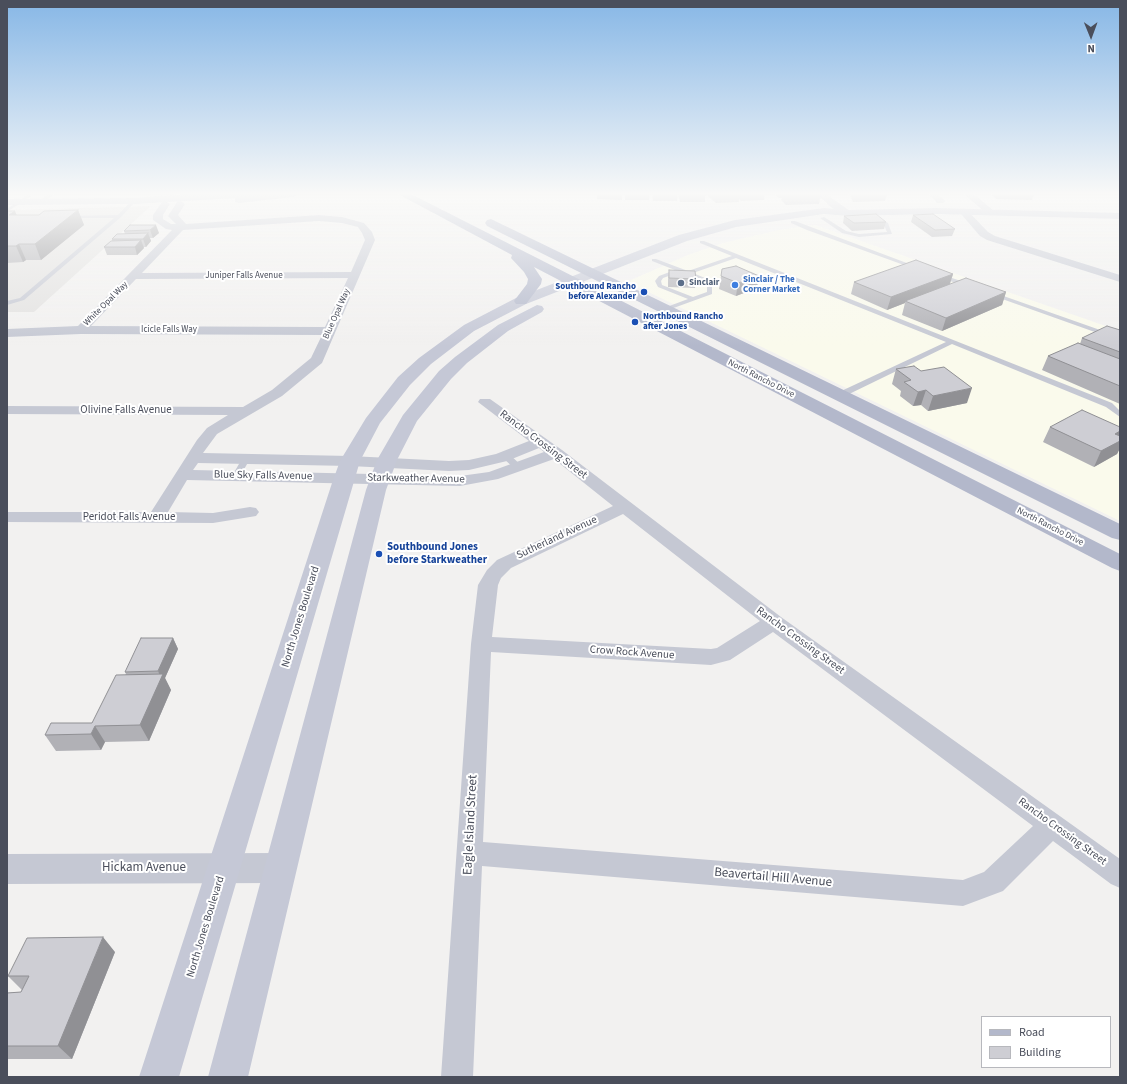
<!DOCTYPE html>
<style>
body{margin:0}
#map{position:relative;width:1127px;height:1084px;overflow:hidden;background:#f2f1f0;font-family:"Source Sans 3",sans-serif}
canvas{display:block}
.frame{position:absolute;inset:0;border:8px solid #4a4e5b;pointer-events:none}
.legend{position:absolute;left:981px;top:1016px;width:130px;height:52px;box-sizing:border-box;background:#fff;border:1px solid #b7b8bd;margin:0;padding:5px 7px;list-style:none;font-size:12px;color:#4a4e5b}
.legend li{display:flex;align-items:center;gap:8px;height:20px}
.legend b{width:20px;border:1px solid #b7b8bd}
.north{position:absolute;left:1071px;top:16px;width:40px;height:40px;-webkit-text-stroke:3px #fff;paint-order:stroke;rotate:179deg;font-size:11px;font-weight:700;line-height:16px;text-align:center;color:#4a4e5b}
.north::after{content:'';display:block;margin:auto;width:14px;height:18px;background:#4a4e5b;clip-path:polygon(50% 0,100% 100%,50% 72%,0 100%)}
</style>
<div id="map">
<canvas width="1127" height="1084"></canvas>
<div class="frame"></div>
<ul class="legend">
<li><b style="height:5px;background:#b3b8cb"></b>Road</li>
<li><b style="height:11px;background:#ceced4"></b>Building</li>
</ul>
<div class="north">N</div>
</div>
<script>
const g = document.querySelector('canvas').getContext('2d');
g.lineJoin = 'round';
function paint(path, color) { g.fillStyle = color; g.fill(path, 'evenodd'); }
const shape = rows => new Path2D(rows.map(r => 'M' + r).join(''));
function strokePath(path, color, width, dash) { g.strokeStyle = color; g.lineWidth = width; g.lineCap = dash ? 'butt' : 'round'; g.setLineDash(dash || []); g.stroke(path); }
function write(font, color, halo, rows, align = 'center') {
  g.font = font + ' "Source Sans 3",sans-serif'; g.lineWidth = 4; g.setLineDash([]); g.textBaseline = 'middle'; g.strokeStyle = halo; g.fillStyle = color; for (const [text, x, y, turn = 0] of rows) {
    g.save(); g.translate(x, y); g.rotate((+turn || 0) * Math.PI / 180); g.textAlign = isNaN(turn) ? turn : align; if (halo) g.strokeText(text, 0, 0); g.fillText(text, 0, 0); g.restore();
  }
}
paint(shape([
 [815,225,1120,331,1120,521,630,283,631,280,688,255,723,243,779,230]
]), '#fafaec');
paint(shape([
 [151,206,34,312,7,312,7,210]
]), '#e3e2e1');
paint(shape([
 [29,194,34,194,7,212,7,209,29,194],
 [49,194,54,194,43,203,39,203,39,201,49,194],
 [132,200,136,201,121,217,24,300,7,305,7,301,20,298,114,218,66,218,66,216,118,215,132,200],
 [876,215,888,223,892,234,859,237,842,233,820,218,824,217,846,231,859,234,887,232,884,225,874,216,876,215],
 [791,221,795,221,920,268,915,269,807,230,791,223,791,221],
 [700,241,704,241,1112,403,1120,411,1120,417,1106,407,952,344,843,397,837,397,837,393,946,342,736,258,693,273,712,281,712,294,668,310,664,310,664,308,688,299,658,287,655,281,659,276,675,270,652,261,652,259,656,259,688,271,732,256,700,243,700,241],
 [680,272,707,283,707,292,693,297,662,285,661,281,663,278,680,272],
 [940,274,970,284,971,285,968,287,938,277,937,276,940,274],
 [991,293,995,293,1120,337,1120,341,991,295,991,293],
 [503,454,509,454,522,466,523,468,522,470,516,470,503,458,502,456,503,454],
 [243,457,246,457,250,459,239,478,233,478,232,476,243,457]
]), '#c5c8d3');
paint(shape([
 [817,194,826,194,853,213,851,215,845,215,832,208,817,194],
 [929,194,938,194,945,201,943,203,937,203,929,194],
 [964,194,974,194,995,212,990,215,987,214,964,194],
 [165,201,170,204,163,215,163,219,171,224,176,224,168,216,177,202,180,201,185,204,178,215,186,224,319,215,342,217,364,223,372,232,375,240,322,363,282,396,217,434,203,453,350,456,449,461,469,460,496,454,529,441,478,402,480,399,490,399,562,450,781,617,1120,859,1120,888,1111,884,1053,841,1003,891,963,906,482,866,473,1077,441,1077,471,644,478,585,487,570,497,560,613,506,554,459,498,479,460,486,187,480,168,512,213,513,250,507,256,508,259,512,256,516,250,517,213,523,7,522,7,512,151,512,197,440,207,428,228,415,7,414,7,406,243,407,272,390,311,358,322,335,81,334,7,337,7,329,78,326,172,230,166,229,153,220,153,215,162,202,165,201],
 [319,221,342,223,358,227,362,233,365,240,351,272,142,273,183,230,319,221],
 [348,278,325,327,91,326,136,279,348,278],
 [539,448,544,452,489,472,460,476,193,470,198,463,350,466,449,471,469,470,507,461,539,448],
 [623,514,760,621,717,648,711,649,492,637,498,585,501,578,511,568,623,514],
 [773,632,1033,826,984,872,963,880,483,842,491,652,711,665,730,660,773,632],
 [964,209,967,210,988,232,995,236,1120,275,1120,282,987,240,980,236,961,214,959,212,964,209]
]), '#c5c8d3');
paint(shape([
 [280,853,291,857,296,868,291,879,280,883,7,884,7,854,280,853]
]), '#c5c8d3');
paint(shape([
 [185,194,298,194,293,197,239,203,235,202,235,198,134,204,7,205,7,199,134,198,185,194],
 [824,208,848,210,936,208,1120,213,1120,219,936,214,848,216,824,214,736,227,687,241,526,304,474,331,431,364,410,385,380,423,360,461,179,1077,139,1077,332,483,340,461,366,418,398,377,419,358,464,325,516,298,679,235,735,220,824,208],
 [537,305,542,306,544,309,542,312,508,331,467,363,451,379,417,421,397,460,386,490,248,1077,208,1077,366,490,377,460,403,415,439,371,455,357,498,325,537,305]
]), '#c5c8d6');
paint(shape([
 [398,194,411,194,1120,554,1120,571,1112,568,534,267,542,279,541,284,526,304,516,304,514,301,527,284,528,279,524,272,511,258,512,255,398,194],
 [491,219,1120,524,1120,540,1112,538,487,226,485,223,487,220,491,219]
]), '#b3b8cb');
paint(shape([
 [597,194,622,194,622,200,597,199],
 [625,194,650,194,649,200,625,200],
 [652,194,678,194,677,201,653,201],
 [678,194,705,194,705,202,680,202],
 [708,194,765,194,764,200,741,201,739,199,739,202,716,203,708,196],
 [775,194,821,194,819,204,786,205,781,200,782,198,779,198],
 [848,194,887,194,885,201,853,202,850,195],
 [938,194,950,194,949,195,939,195],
 [991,194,1034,194,1032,200,996,199],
 [78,210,84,225,41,260,26,260,23,262,7,263,7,211,17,215,39,215],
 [913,215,955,229,952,236,932,237,911,222],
 [844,216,886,222,884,229,852,231,843,223],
 [130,225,159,233,153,238,150,238,151,241,146,247,143,247,144,248,137,255,107,255,104,247,112,241,112,239,125,234,124,231],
 [669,270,696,279,695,288,668,287,668,279],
 [953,274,950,284,1006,292,1002,305,942,331,902,315,905,303,887,310,851,294,854,282],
 [721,276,757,288,736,296,719,289],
 [1120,330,1120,404,1042,370,1048,356,1080,344,1082,338],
 [896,369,967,403,928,411,921,405,913,406,900,396,901,391,892,384],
 [1050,427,1120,427,1120,448,1117,454,1094,467,1043,442],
 [173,638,178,649,165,678,171,690,149,741,105,742,101,750,56,751,45,735,92,723,126,674,125,672],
 [115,952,72,1059,7,1059,7,993,21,992,22,990,8,976]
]), '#b1b1b6');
paint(shape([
 [78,210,84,225,41,260,35,244],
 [15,211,21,226,9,215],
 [156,225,159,233,153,238,150,230],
 [148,233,151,241,146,247,143,239],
 [141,240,144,248,137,255,135,247],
 [19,244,26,260,23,262,16,246],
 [953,274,949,286,905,301,905,303,887,310,891,297],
 [759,276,757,288,736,296,738,283],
 [1006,292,1002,305,942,331,946,318],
 [972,388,967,403,928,411,933,396],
 [926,390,921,405,913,406,918,392],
 [1120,431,1120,448,1117,454,1094,467,1101,451,1115,434],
 [173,638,178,649,165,678,171,690,149,741,140,725,161,678,158,671],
 [95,726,105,742,101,750,91,734],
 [103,937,115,952,72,1059,58,1046]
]), '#909094');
const building = shape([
 [681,194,705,194,706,195,681,195,681,194],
 [715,194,739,194,740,195,717,196,715,194],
 [78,210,35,244,19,244,16,246,7,246,7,211,15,211,9,215,39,215,44,211,78,210],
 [876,214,886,222,854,223,844,216,876,214],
 [933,214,955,229,935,230,913,215,933,214],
 [130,225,156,225,150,230,124,231,130,225],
 [148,233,143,239,112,239,117,234,148,233],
 [141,240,135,247,104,247,111,241,141,240],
 [916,260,953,274,891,297,854,282,916,260],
 [736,266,759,276,738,283,721,276,722,269,736,266],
 [669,270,695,271,696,279,669,278,669,270],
 [966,278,1006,292,946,318,905,301,966,278],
 [1107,326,1120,330,1120,352,1082,338,1107,326],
 [1078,343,1120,359,1120,386,1048,356,1078,343],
 [914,366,921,371,944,367,972,388,933,396,926,390,918,392,904,382,911,380,896,369,914,366],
 [1082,410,1120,427,1120,431,1115,434,1120,436,1120,441,1101,451,1050,427,1082,410],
 [141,638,173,638,158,671,125,672,141,638],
 [163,674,140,725,95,726,91,734,45,735,51,723,92,723,116,675,163,674],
 [103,937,58,1046,7,1046,7,993,21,992,29,976,8,976,27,938,103,937]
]);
paint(building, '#ceced4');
strokePath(building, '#909094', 1);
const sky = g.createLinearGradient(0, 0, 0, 346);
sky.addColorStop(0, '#87b7e6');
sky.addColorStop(0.56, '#f9f9f8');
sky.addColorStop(1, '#f9f9f800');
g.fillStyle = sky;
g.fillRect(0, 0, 1127, 346);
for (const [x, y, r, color] of [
 [681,283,4,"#5c6f8a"],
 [735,285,4,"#3f7fe0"],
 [644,292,4,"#1a4fb4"],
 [635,322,4,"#1a4fb4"],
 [379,554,4,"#1a4fb4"]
]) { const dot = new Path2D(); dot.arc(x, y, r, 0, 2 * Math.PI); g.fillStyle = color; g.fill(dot); strokePath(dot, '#fff', 1.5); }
write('9px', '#4a4e5b', '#fff', [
 ["Juniper Falls Avenue",244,276],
 ["White Opal Way",106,304,-45],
 ["Blue Opal Way",337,314,-66],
 ["Icicle Falls Way",169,330],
 ["North Rancho Drive",761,379,27],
 ["North Rancho Drive",1050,527,27]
]);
write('bold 9px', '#366cbe', '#fff', [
 ["Sinclair / The",743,280],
 ["Corner Market",743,290]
], 'left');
write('bold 9px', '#4e5e75', '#fff', [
 ["Sinclair",689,283]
], 'left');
write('bold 9px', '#164399', '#fff', [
 ["Southbound Rancho",636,287],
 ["before Alexander",636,297],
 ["Northbound Rancho",643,317,"left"],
 ["after Jones",643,327,"left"]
], 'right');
write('11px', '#4a4e5b', '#fff', [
 ["Olivine Falls Avenue",126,411],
 ["Rancho Crossing Street",543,445,37],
 ["Blue Sky Falls Avenue",263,476,1],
 ["Starkweather Avenue",416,479,1],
 ["Peridot Falls Avenue",129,518],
 ["Sutherland Avenue",557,538,-25],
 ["North Jones Boulevard",301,617,-73],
 ["Rancho Crossing Street",800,641,36],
 ["Crow Rock Avenue",632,653,4],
 ["Rancho Crossing Street",1062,832,36],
 ["North Jones Boulevard",206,927,-73]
]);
write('bold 11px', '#164399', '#fff', [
 ["Southbound Jones",387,548],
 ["before Starkweather",387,561]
], 'left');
write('13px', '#4a4e5b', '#fff', [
 ["Eagle Island Street",471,825,-87],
 ["Hickam Avenue",144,868],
 ["Beavertail Hill Avenue",773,878,5]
]);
</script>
